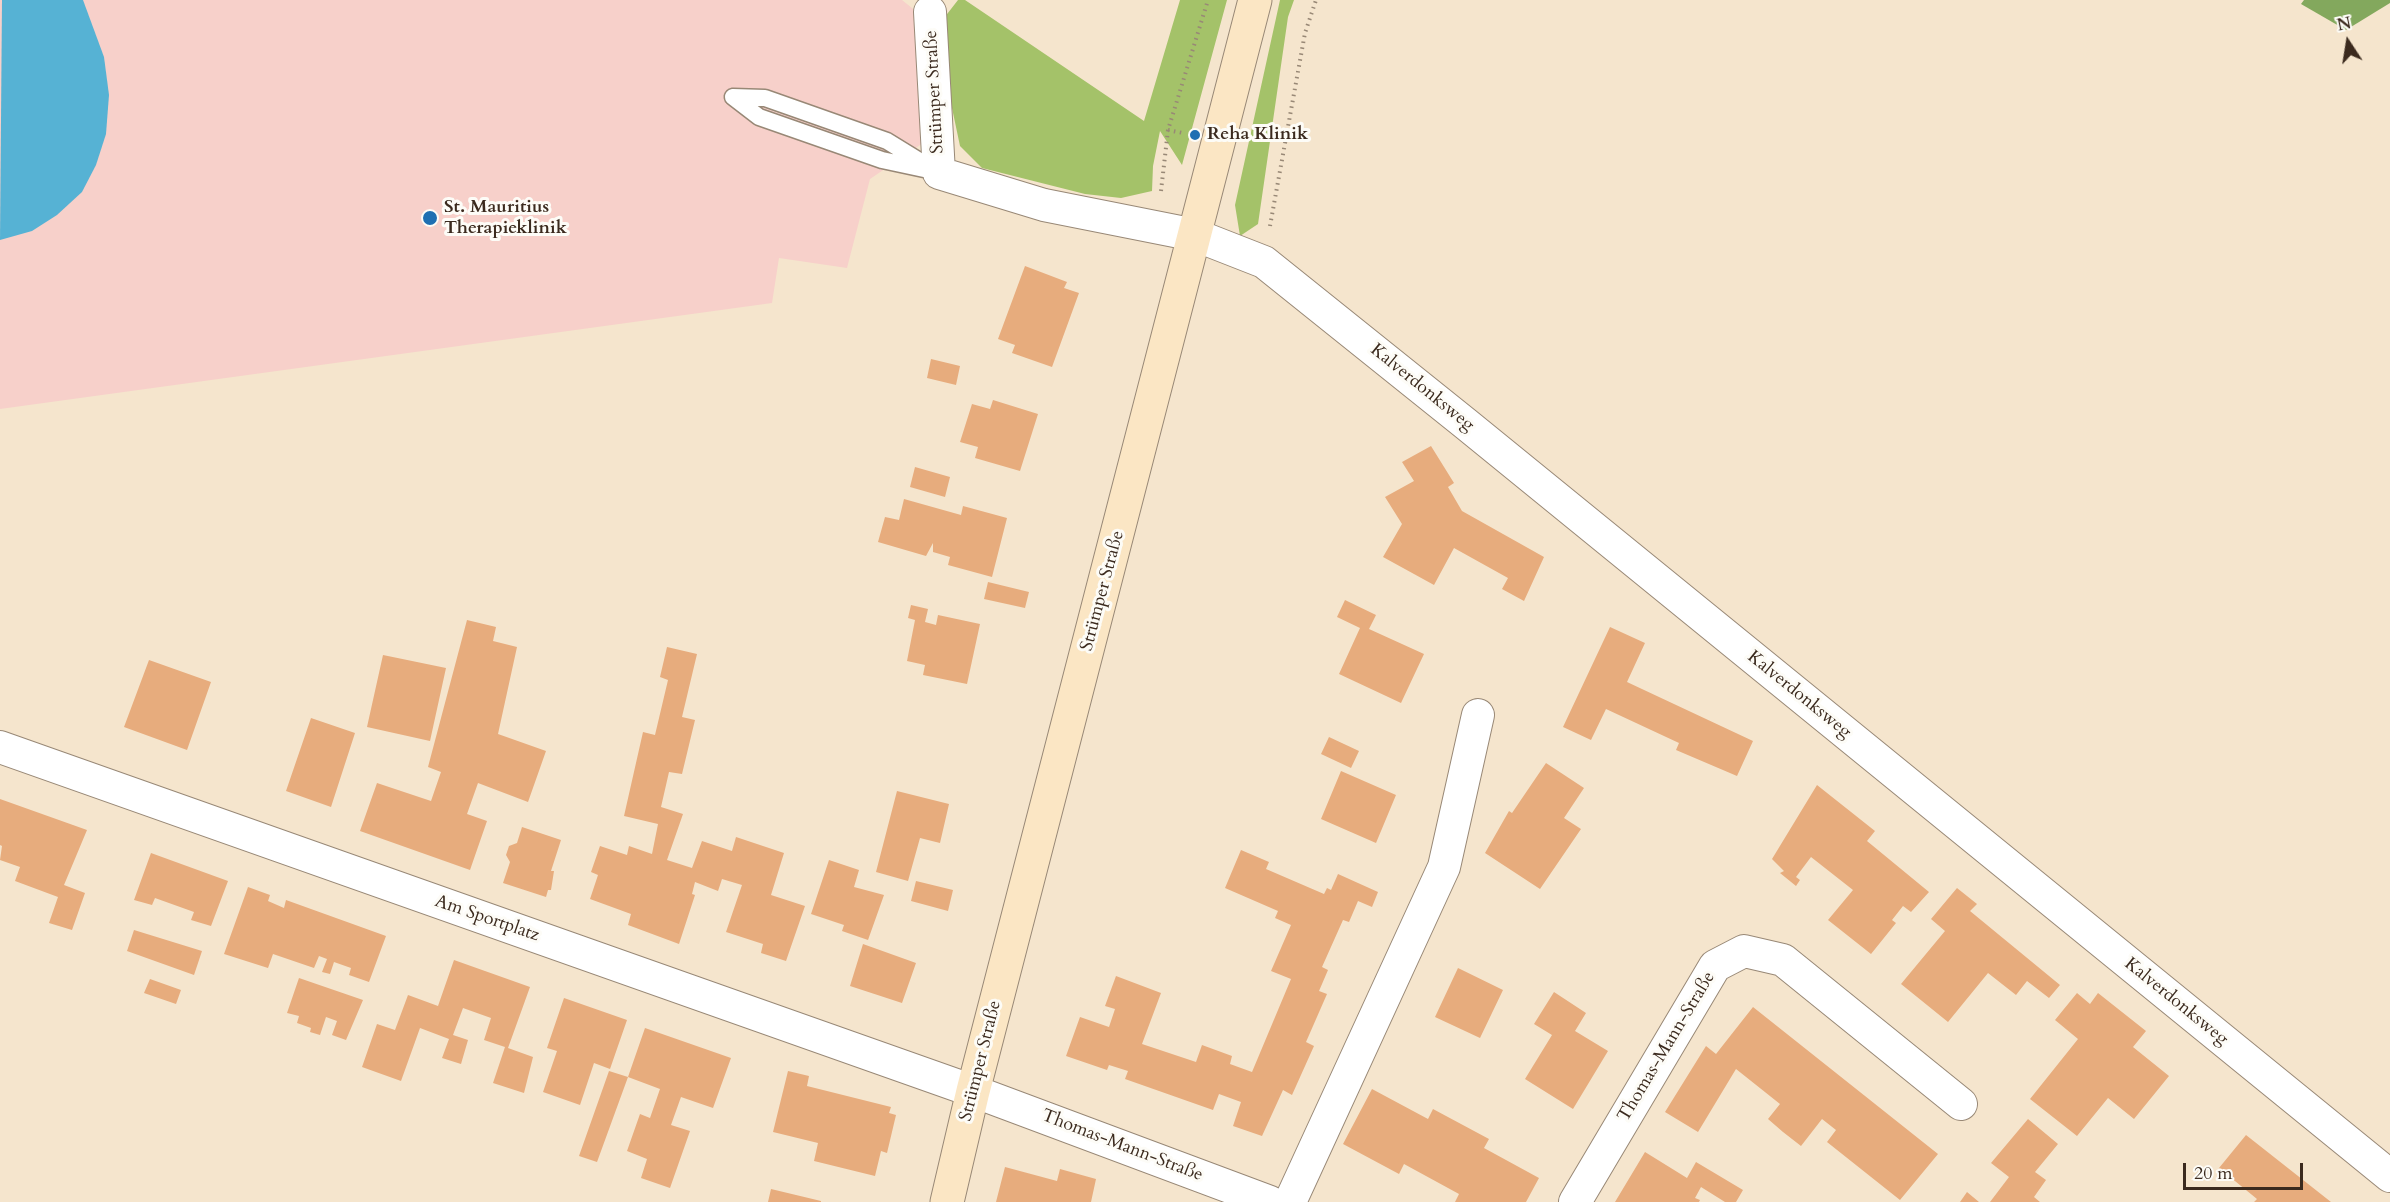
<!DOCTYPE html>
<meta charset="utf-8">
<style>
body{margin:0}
#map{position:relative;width:2390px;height:1202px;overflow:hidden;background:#f5e5cd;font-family:Cardo,serif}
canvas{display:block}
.north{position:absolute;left:2318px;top:12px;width:60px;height:60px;-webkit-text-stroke:4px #fdfcf7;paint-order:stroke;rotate:348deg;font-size:16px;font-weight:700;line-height:24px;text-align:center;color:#3b2a1e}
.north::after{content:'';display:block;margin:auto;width:21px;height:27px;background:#3b2a1e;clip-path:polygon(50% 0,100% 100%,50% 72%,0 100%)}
.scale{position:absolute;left:2183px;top:1163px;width:120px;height:27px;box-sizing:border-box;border:3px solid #3b2a1e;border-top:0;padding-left:8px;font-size:18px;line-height:21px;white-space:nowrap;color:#3b2a1e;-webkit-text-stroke:4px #fdfcf7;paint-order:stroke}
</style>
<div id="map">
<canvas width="2390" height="1202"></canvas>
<div class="north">N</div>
<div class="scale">20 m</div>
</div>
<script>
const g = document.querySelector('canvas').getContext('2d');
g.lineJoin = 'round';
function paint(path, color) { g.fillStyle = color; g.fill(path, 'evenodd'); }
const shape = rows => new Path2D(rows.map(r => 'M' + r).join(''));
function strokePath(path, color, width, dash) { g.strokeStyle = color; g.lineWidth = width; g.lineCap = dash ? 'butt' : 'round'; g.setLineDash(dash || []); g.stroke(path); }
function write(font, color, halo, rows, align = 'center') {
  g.font = font + ' Cardo,serif'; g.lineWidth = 6; g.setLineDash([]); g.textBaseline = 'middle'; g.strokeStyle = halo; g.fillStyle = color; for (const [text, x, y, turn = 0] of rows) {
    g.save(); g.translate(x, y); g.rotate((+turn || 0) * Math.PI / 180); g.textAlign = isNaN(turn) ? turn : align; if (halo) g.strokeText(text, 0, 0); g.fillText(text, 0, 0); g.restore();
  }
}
paint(shape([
 [0,0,902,0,917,12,926,141,870,179,847,268,779,258,772,303,0,409]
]), '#f7d0ca');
paint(shape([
 [958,0,965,0,1144,121,1180,0,1227,0,1182,165,1160,131,1153,166,1152,191,1121,198,1085,194,982,168,960,146,948,89,944,18],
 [1280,0,1294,0,1288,17,1258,224,1240,236,1235,205]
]), '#a4c269');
paint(shape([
 [2304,0,2390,0,2390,3,2346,30,2301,4]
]), '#83a85d');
paint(shape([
 [2,0,83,0,104,57,109,95,106,134,96,165,82,192,57,215,32,231,0,240]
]), '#56b2d4');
paint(shape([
 [1025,266,1067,282,1064,288,1079,293,1052,367,1012,353,1015,345,998,339],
 [931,359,960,366,956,385,927,378],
 [993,400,1038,414,1020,471,975,458,978,447,960,442,972,404,990,409],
 [1431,446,1454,483,1448,487,1462,511,1544,557,1524,601,1502,589,1508,578,1454,548,1434,585,1383,557,1402,524,1385,497,1414,481,1402,462],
 [915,467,950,477,945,497,910,487],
 [904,499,961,515,963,506,1007,518,992,577,948,565,950,557,933,552,933,543,926,556,878,542,885,517,899,520],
 [988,582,1029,592,1025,608,984,599],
 [1345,600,1376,615,1369,629,1424,654,1401,703,1339,674,1360,628,1337,617],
 [911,605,928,609,925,622,936,625,938,615,980,624,967,684,923,675,925,665,907,661,915,620,908,618],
 [467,620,496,627,493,641,517,647,498,734,546,751,528,802,478,783,467,814,487,821,470,870,360,831,377,783,431,801,441,772,428,767],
 [1610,627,1645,643,1627,682,1753,741,1737,776,1676,750,1679,743,1606,709,1591,740,1563,727],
 [667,647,697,654,682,717,695,720,682,774,669,772,661,807,683,814,667,860,692,868,702,841,732,851,736,837,784,853,771,895,805,906,786,961,761,953,763,944,726,932,742,885,722,879,718,891,695,882,692,894,695,895,679,944,628,925,631,914,590,899,598,875,591,872,600,846,627,855,629,846,652,854,658,824,624,816,643,732,655,735,668,680,660,677],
 [383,655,446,668,430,741,367,727],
 [149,660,211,682,187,750,124,727],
 [311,718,355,733,331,807,286,791],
 [1329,737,1359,751,1351,768,1321,754],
 [1546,763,1584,788,1564,818,1581,829,1540,889,1485,853,1509,811,1512,813],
 [1341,771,1396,795,1376,843,1321,819],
 [1817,785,1875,831,1867,841,1929,892,1911,912,1903,906,1892,920,1896,923,1871,954,1828,920,1853,890,1811,857,1796,877,1800,880,1796,886,1780,873,1784,871,1772,859],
 [897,791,949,804,940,843,920,838,908,881,876,872],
 [0,799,87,830,64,885,85,893,72,930,49,923,58,897,15,881,20,867,0,860,2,846,0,845],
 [522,827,561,840,551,871,554,871,551,890,548,890,546,897,503,883,510,862,506,855,509,846,517,843],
 [1241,850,1269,862,1266,869,1324,894,1327,888,1331,890,1338,874,1378,892,1372,907,1358,901,1349,922,1343,920,1322,967,1328,970,1319,991,1327,994,1306,1042,1314,1046,1292,1095,1283,1090,1262,1136,1233,1126,1241,1102,1219,1094,1213,1110,1125,1079,1128,1071,1109,1065,1107,1070,1066,1056,1080,1017,1109,1027,1115,1009,1105,1006,1116,976,1161,993,1142,1044,1196,1062,1202,1045,1232,1056,1230,1064,1252,1072,1291,979,1271,971,1291,925,1275,918,1278,911,1225,888],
 [151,853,228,881,211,926,191,920,194,912,155,898,152,905,134,900],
 [829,860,859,870,854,887,884,895,868,940,842,931,844,925,811,914],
 [916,881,953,890,948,911,911,901],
 [248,887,270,895,268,901,284,908,286,900,386,936,369,982,349,975,351,968,334,962,330,974,322,972,327,959,319,956,314,968,273,954,268,968,224,954],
 [1957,888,1977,904,1970,911,2060,985,2049,998,2027,981,2016,995,1988,973,1948,1022,1901,984,1945,931,1931,919],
 [134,930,202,951,194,975,127,951],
 [863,944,916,963,902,1003,850,986],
 [454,960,530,987,508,1048,533,1057,524,1093,493,1083,505,1047,484,1040,491,1018,463,1008,453,1035,468,1040,461,1064,442,1058,449,1039,420,1028,401,1081,362,1067,377,1024,395,1030,408,995,438,1006],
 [1458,968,1503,990,1480,1038,1435,1017],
 [299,978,363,1000,346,1040,332,1035,337,1021,326,1017,320,1035,310,1032,311,1028,297,1023,299,1016,287,1013],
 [150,979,181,990,176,1004,144,993],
 [1554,992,1586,1013,1575,1031,1608,1051,1573,1109,1525,1079,1552,1035,1534,1024],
 [2077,993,2090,1004,2098,993,2146,1031,2133,1047,2169,1076,2134,1119,2108,1098,2077,1136,2030,1099,2078,1039,2055,1020],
 [564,998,627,1020,610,1069,594,1063,580,1105,543,1092,557,1051,547,1048],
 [1753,1007,1938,1154,1900,1200,1827,1142,1836,1130,1822,1119,1801,1146,1783,1132,1768,1119,1780,1104,1736,1069,1698,1132,1665,1112,1706,1046,1716,1054],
 [645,1028,731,1058,713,1108,681,1097,671,1125,690,1131,670,1188,641,1178,647,1159,627,1151,640,1114,650,1118,660,1089,628,1077],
 [609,1071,628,1077,597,1162,579,1156],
 [788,1071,809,1076,807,1086,891,1107,889,1113,896,1115,887,1153,881,1151,875,1176,814,1161,818,1143,773,1132],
 [1372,1089,1428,1119,1433,1109,1489,1139,1484,1148,1539,1178,1526,1202,1455,1202,1459,1194,1404,1164,1399,1174,1343,1144],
 [2028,1119,2058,1144,2035,1172,2046,1180,2034,1197,2040,1202,1990,1202,2009,1177,1991,1163],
 [2246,1135,2331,1202,2254,1202,2257,1199,2219,1168],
 [1645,1152,1687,1178,1696,1162,1743,1190,1736,1202,1725,1202,1701,1187,1695,1198,1700,1200,1699,1202,1615,1202],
 [1005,1167,1057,1181,1060,1169,1096,1179,1091,1202,996,1202],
 [771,1189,821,1201,821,1202,768,1202],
 [1967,1192,1979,1202,1960,1202]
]), '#e7ac7d');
const service = shape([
 [733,97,765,98,887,141,939,173],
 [733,97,759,117,882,160,924,169]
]);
const minor = shape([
 [930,12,939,173,1044,205,1195,235,1264,262,1466,424,2390,1176],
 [0,747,973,1091,1270,1202],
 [1290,1202,1444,867,1478,715],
 [1575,1202,1715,966,1744,951,1783,960,1961,1104]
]);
const secondary = shape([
 [947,1202,973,1091,1255,0]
]);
strokePath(service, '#988876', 19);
strokePath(minor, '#988876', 34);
strokePath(secondary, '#988876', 35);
strokePath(shape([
 [1168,130,1183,133],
 [1161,191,1168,130,1208,0],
 [1270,226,1305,33,1316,0]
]), '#988876', 4, [1.5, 4.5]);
strokePath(service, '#fff', 16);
strokePath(minor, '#fff', 32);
strokePath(secondary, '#fbe6c4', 33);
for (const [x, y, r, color] of [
 [1195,135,6,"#1f6fb2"],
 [430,218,8,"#1f6fb2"]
]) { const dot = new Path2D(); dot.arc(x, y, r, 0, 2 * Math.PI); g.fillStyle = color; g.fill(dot); strokePath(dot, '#fdfcf7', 2); }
write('18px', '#3b2a1e', '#fdfcf7', [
 ["Strümper Straße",935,92,-93],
 ["Kalverdonksweg",1422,388,39],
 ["Strümper Straße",1103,591,-75],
 ["Kalverdonksweg",1799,695,39],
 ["Am Sportplatz",487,919,19],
 ["Kalverdonksweg",2176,1002,39],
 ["Thomas-Mann-Straße",1667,1047,-59],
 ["Strümper Straße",981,1061,-76],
 ["Thomas-Mann-Straße",1122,1146,21]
]);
write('bold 18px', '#3b2a1e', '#fdfcf7', [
 ["Reha Klinik",1207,135],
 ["St. Mauritius",444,208],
 ["Therapieklinik",444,229]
], 'left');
</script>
